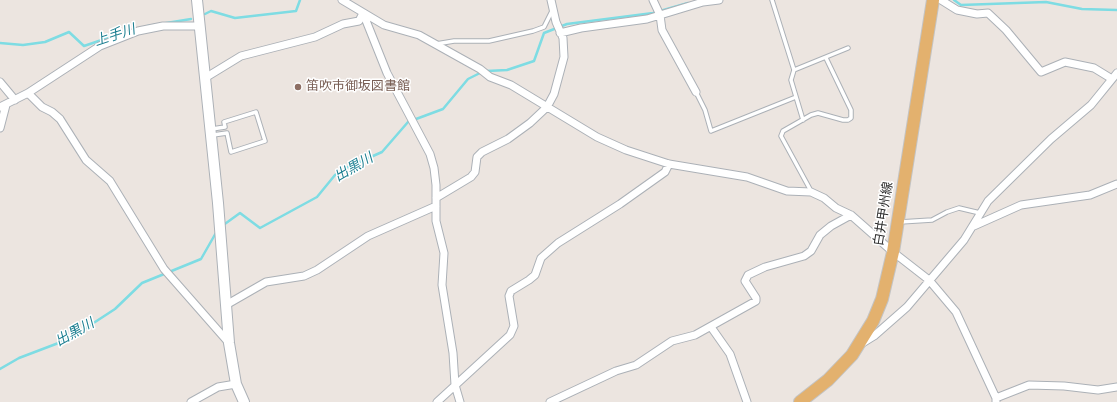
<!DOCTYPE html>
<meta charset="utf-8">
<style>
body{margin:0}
canvas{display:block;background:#ece5e0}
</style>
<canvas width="1117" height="402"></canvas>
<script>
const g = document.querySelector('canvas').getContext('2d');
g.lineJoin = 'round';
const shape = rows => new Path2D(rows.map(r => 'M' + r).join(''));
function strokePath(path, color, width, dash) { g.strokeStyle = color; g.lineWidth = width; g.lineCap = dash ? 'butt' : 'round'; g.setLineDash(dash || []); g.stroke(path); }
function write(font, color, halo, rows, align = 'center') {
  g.font = font + ' Poppins,"Noto Sans JP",sans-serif'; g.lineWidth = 3; g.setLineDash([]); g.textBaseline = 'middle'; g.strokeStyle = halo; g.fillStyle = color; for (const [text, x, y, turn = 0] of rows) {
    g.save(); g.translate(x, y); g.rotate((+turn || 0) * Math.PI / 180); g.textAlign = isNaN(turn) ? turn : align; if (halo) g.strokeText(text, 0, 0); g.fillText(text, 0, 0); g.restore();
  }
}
strokePath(shape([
 [954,0,961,5,1046,2,1082,9,1117,10],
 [205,14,211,11,235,18,296,11,300,0],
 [148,26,191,19],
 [0,43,23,45,45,42,69,32,84,46,131,30],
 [487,71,507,70,534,61,544,33,567,24,653,13,688,3],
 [222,226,240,213,260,228,317,197,335,175,346,168,382,152,408,122,443,109,468,79,482,72],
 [0,369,19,358,69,339,115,309,142,283,201,259,217,231]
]), '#7edce3', 2.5);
const lane = shape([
 [772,0,794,70,791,80,803,120],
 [436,44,454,41,489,41,533,31,544,27,552,11],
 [794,70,848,48],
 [696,92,705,110,711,131,796,97],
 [212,129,225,127,224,122,256,112,265,141,231,152,227,133,213,135],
 [811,191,781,136,783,131,811,115,818,113,843,120,848,120,851,118,851,110,826,58],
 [900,222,932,220,947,212,959,208,980,213]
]);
const street = shape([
 [342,0,384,25,419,35,480,69,490,77,511,85,597,137,626,150,669,164,747,177,787,191,811,192,824,198,836,208,851,215,893,252,929,280,956,312,996,398,996,402],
 [653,0,660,15,662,30,696,92],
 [941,0,957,10,977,14,988,13,1006,30,1041,72,1065,62,1094,68,1112,79],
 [363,13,387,73,430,154,434,168,436,185,436,221,444,253,442,285,453,353,455,385,460,402],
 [560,33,581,28,647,19,703,2,719,0],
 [205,78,241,56,315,37,343,24,359,21,363,13],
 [0,82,15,100],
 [28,93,42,107,52,112,60,119,86,160,110,181,164,269,229,343],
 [0,107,28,93,100,46,138,31,163,26,198,26],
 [0,128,6,105],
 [436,198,471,177,475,172,477,157,482,152,508,139,530,123,547,107,554,94,564,57,563,38,556,22,551,0],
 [974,226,1021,205,1090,195,1117,184],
 [226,305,266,282,304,276,317,270,368,236,436,206],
 [711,327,730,354,747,402],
 [861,344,874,336,907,307,964,240,988,201,1051,139,1091,105,1117,73],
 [996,398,1029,385,1064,386,1098,390,1117,387],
 [191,402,218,387,236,384],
 [437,402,510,335,514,326,509,296,511,291,529,280,535,275,541,258,558,243,620,204,665,172,669,164],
 [550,402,616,371,636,365,672,341,695,335,756,301,756,298,745,281,748,275,765,267,804,256,811,251,820,235,831,226,851,215]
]);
const secondary = shape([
 [197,0,218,203,229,343,236,384,244,402]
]);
const primary = shape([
 [800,402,828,380,852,355,873,321,882,299,893,252,933,0]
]);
strokePath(lane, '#acb1b7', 5.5);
strokePath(street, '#acb1b7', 9);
strokePath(secondary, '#acb1b7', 12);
strokePath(primary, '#c4c4c4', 14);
strokePath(lane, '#fff', 3.5);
strokePath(street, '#fff', 7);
strokePath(secondary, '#fff', 10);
strokePath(primary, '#e3b16e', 12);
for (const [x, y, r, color] of [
 [298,87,4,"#8d6e63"]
]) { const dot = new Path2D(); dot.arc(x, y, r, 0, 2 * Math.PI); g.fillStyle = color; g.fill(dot); strokePath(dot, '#fff', 1.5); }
write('13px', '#785e54', '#fff', [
 ["笛吹市御坂図書館",306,87]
], 'left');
write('13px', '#2c2c2c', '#fff', [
 ["白井甲州線",884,214,-81]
]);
write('italic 14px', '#1c7f91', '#fff', [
 ["上手川",115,36,-18],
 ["出黒川",354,168,-30],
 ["出黒川",75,333,-29]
]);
</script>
